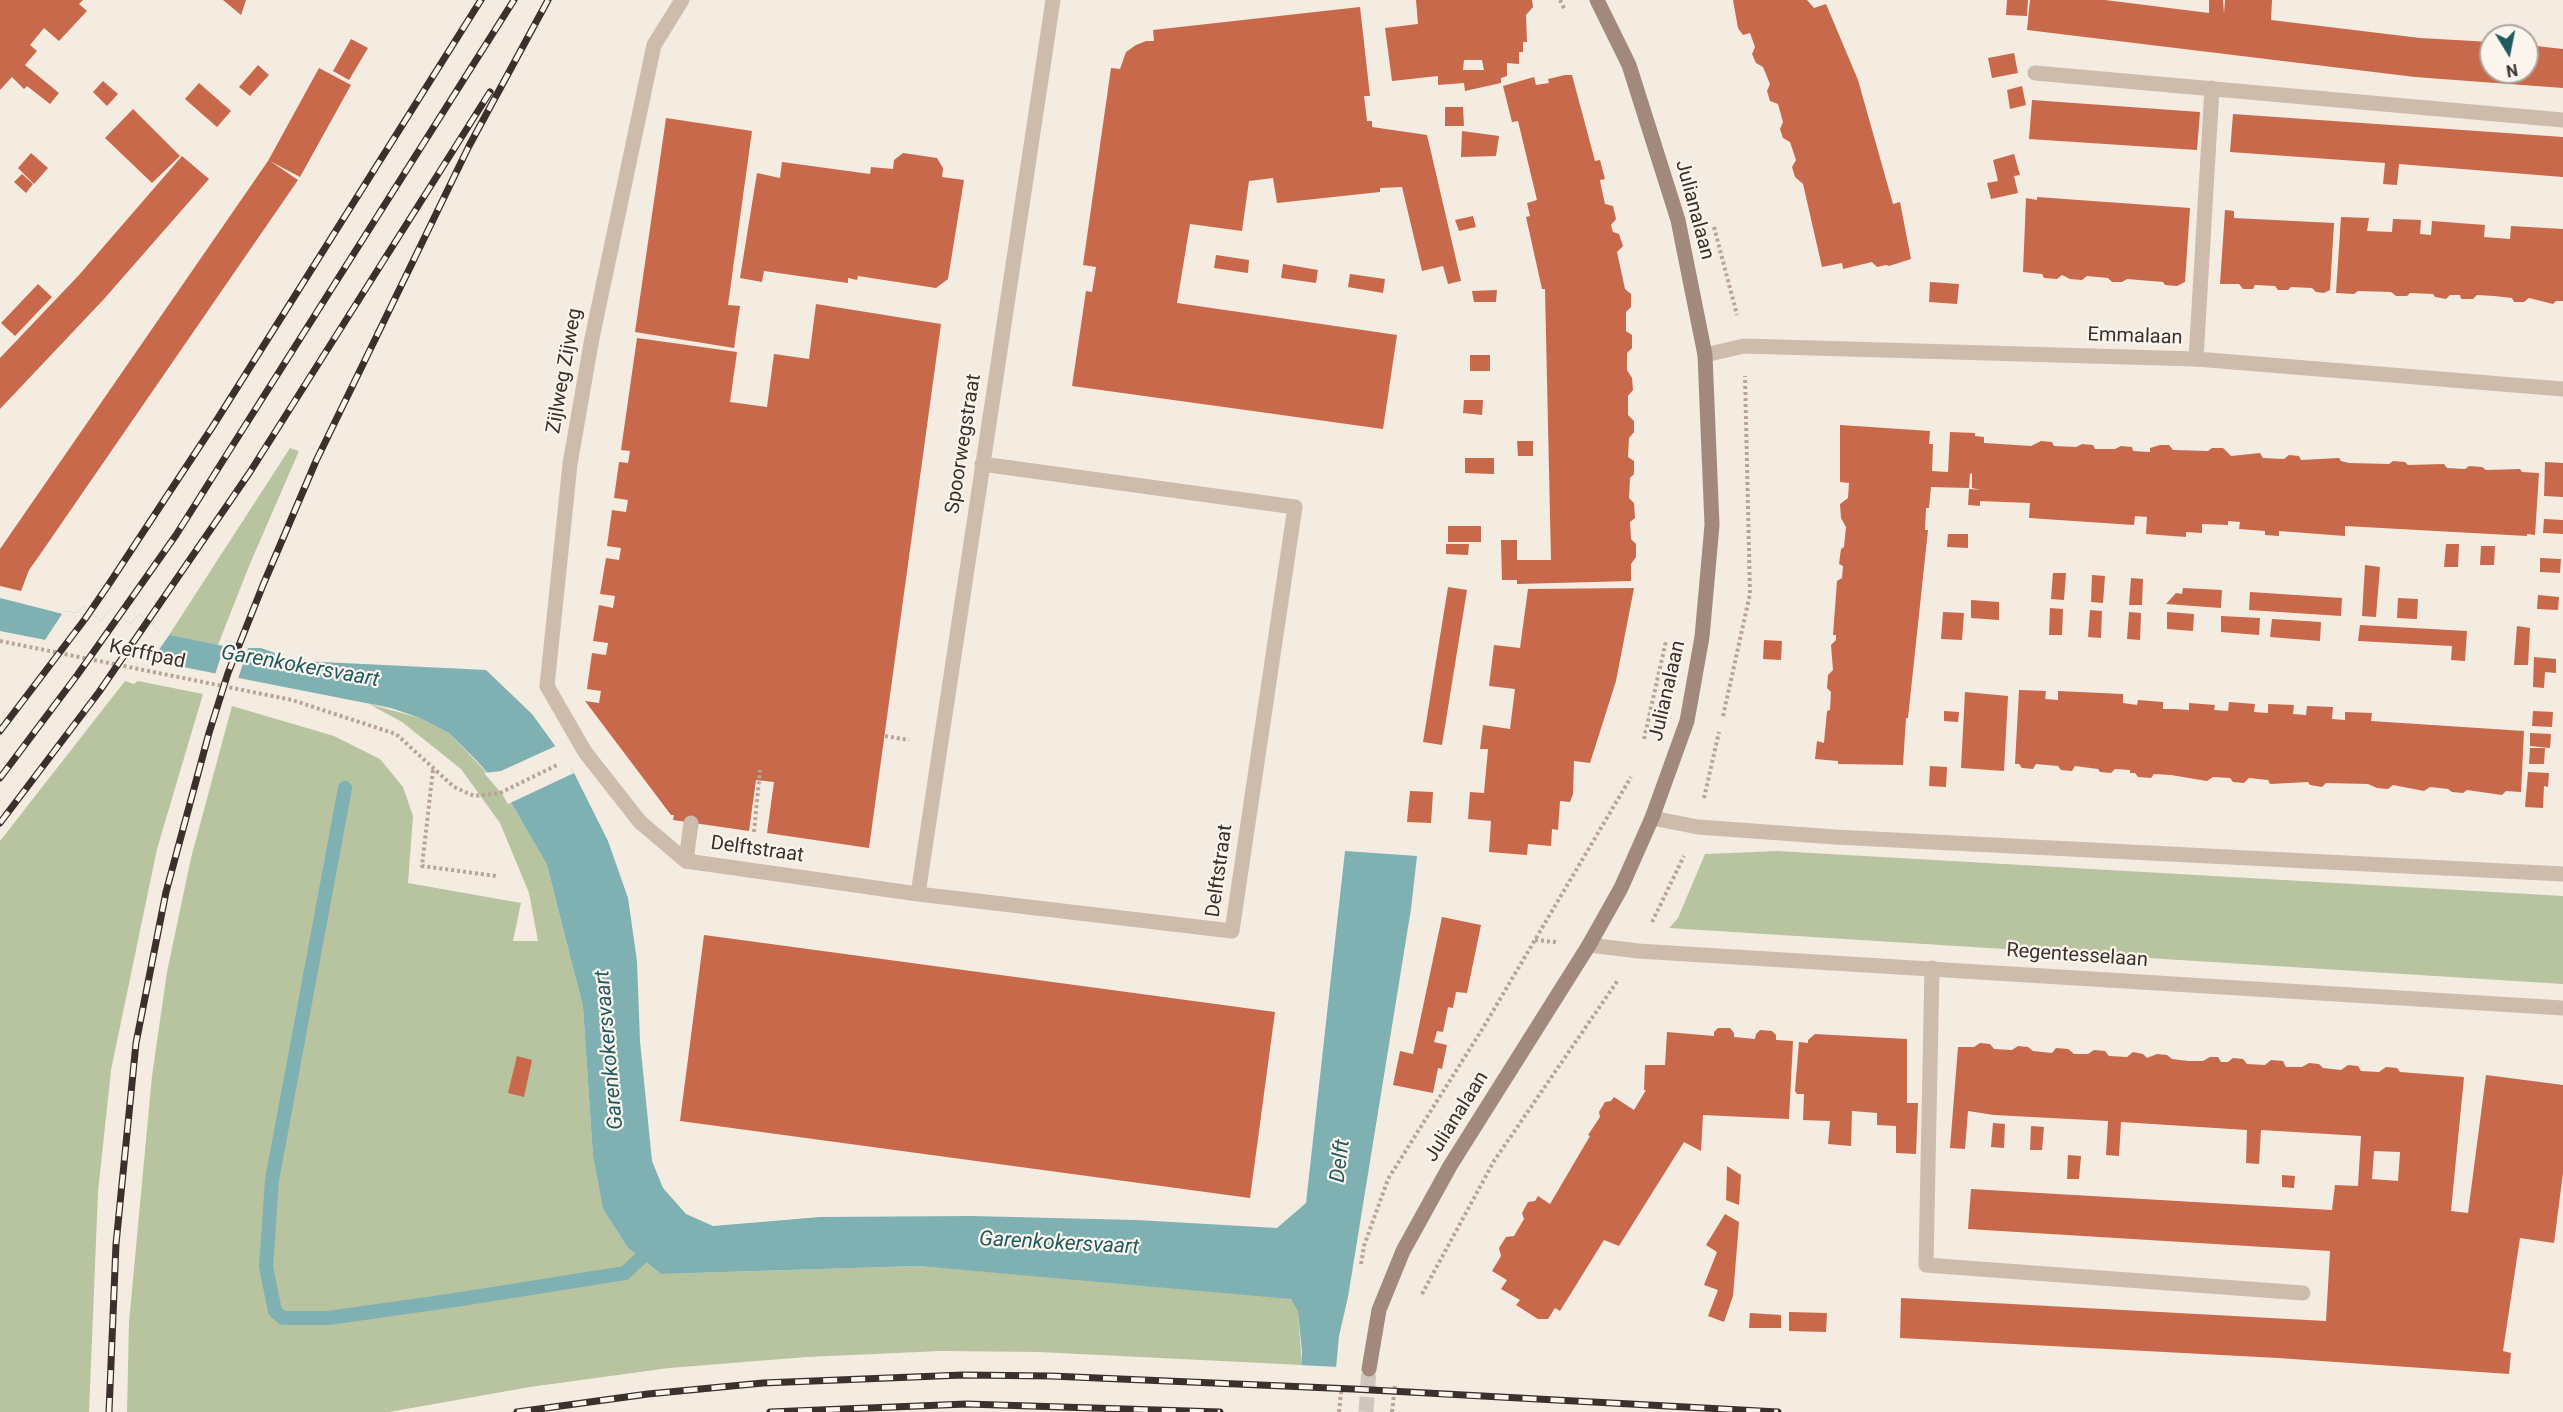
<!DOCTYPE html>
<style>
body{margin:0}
#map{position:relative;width:2563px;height:1412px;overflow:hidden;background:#f4ebe1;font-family:Roboto,sans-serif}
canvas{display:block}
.north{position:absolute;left:2479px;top:24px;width:60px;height:60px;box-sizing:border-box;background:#fbf5ee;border:2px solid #aea6a0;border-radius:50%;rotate:170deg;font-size:16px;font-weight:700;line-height:24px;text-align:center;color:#3b302b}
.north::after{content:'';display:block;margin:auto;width:21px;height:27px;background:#1f5a5e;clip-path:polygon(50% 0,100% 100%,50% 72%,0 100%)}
</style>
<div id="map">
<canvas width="2563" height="1412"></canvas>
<div class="north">N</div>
</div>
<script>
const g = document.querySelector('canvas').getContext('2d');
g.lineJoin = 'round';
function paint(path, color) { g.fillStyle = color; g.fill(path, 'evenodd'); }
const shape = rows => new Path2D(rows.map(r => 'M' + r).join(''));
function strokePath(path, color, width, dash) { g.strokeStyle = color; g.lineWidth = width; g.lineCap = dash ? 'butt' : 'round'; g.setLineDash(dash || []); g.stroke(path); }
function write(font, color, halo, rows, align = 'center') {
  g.font = font + ' Roboto,sans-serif'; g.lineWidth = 4.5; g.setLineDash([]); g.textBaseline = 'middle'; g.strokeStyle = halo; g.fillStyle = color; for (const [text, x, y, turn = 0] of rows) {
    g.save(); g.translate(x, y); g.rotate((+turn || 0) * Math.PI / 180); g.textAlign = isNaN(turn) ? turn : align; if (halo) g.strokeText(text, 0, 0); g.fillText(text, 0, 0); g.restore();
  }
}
paint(shape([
 [290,448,299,451,249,566,218,645,169,635],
 [125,681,134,684,138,681,203,694,157,849,111,1070,98,1192,89,1412,0,1412,0,841],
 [369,704,420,718,449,733,505,792,547,865,583,1007,593,1157,603,1209,628,1248,661,1274,918,1266,1278,1296,1291,1299,1298,1312,1302,1365,1039,1352,941,1351,807,1357,669,1368,530,1387,389,1412,127,1412,129,1322,152,1076,167,972,191,858,232,706,334,736,380,759,403,787,413,816,408,883,521,903,513,941,538,941,529,893,500,823,461,769,402,722],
 [1777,851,2563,896,2563,984,1669,928,1678,918,1705,854]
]), '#b8c4a0');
paint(shape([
 [0,598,63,614,64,611,77,613,83,606,101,621,111,609,130,624,139,614,160,631,172,631,170,635,224,646,226,640,248,648,261,648,275,653,275,656,302,661,486,670,532,714,572,769,608,841,628,898,637,961,640,1041,652,1161,663,1188,686,1214,713,1226,820,1217,971,1216,1136,1220,1277,1228,1306,1203,1345,851,1417,856,1411,909,1348,1297,1339,1336,1332,1412,1300,1412,1302,1352,1298,1312,1291,1299,918,1266,661,1274,628,1248,603,1209,593,1157,583,1007,547,865,505,792,476,760,449,733,420,718,391,708,0,631]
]), '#7fb0b2');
paint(shape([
 [83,606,101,621,111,609,130,624,139,614,160,631,172,631,149,664,43,643,64,611,77,613],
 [226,640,248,648,237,682,214,678],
 [558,745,574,773,508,804,502,794,484,773,501,771],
 [1299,1365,1338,1367,1335,1412,1297,1412]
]), '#f4ebe1');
strokePath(shape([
 [345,788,272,1180,266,1267,275,1311,283,1318,328,1318,449,1301,625,1273,641,1258]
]), '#7fb0b2', 14);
paint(shape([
 [0,0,83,0,79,4,87,11,59,41,44,28,30,45,37,51,25,65,59,93,50,104,27,86,24,89,12,77,0,90],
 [223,0,246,0,241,15],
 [1416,0,1532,0,1533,7,1526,15,1527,42,1523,42,1523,52,1519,52,1519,64,1507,63,1507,76,1501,78,1501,83,1465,91,1464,83,1438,85,1438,76,1392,81,1385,28,1418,24],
 [1464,60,1482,60,1484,70,1463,70],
 [1733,0,1807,0,1814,8,1826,4,1858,80,1893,204,1900,202,1911,259,1889,266,1886,265,1877,267,1872,262,1843,269,1842,263,1822,267,1803,184,1795,177,1792,167,1796,160,1790,142,1783,138,1780,129,1783,122,1778,104,1770,101,1767,91,1770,84,1763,67,1756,63,1752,54,1755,47,1750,33,1743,35,1738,28],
 [2007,0,2028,0,2027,16,2006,15],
 [2030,0,2105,0,2209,13,2209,0,2223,0,2224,13,2225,0,2272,0,2271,20,2420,38,2491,42,2491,72,2527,72,2527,45,2563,49,2563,88,2415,77,2027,30],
 [1360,7,1370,96,1364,96,1367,121,1372,121,1372,127,1427,135,1461,281,1448,284,1443,266,1422,271,1402,187,1380,188,1380,192,1277,203,1273,178,1249,181,1242,231,1190,224,1177,303,1397,335,1383,429,1072,386,1086,291,1092,292,1096,267,1083,265,1111,68,1120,69,1126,52,1136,45,1146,41,1154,41,1153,30],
 [351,39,368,48,349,80,333,71],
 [2014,53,2018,73,1992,78,1988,58],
 [258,65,269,75,250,96,239,87],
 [319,68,351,85,300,177,270,161,298,180,39,556,29,570,21,591,0,586,0,549,268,161],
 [1565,75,1572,75,1595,161,1600,160,1605,179,1600,180,1601,186,1605,204,1613,206,1616,219,1611,225,1612,229,1613,232,1619,234,1623,246,1617,252,1625,289,1631,294,1631,307,1626,312,1626,331,1632,335,1632,348,1627,353,1627,370,1632,378,1633,390,1628,396,1628,415,1634,421,1634,432,1629,438,1628,457,1634,461,1634,474,1630,478,1629,498,1634,503,1635,518,1630,522,1631,539,1636,544,1636,557,1631,564,1631,581,1517,584,1517,580,1502,580,1501,540,1517,540,1517,560,1551,560,1545,289,1542,289,1526,217,1530,216,1527,203,1537,200,1518,121,1512,122,1503,86,1534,77,1536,85,1549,83,1548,79],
 [103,81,118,94,107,106,93,92],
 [199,83,231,111,217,127,185,99],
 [2022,86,2026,105,2010,109,2007,90],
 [2032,100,2200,112,2197,150,2029,139],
 [1445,107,1463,107,1464,126,1445,126],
 [133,109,180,156,152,183,105,138],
 [2233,114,2563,137,2563,177,2399,164,2397,185,2383,184,2385,163,2230,152],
 [666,118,752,131,728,305,740,306,734,348,635,332],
 [1462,131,1499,136,1496,156,1461,157],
 [31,153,48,168,34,184,18,168],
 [903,153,937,158,943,168,942,177,964,180,948,279,936,288,858,276,857,280,848,278,848,283,764,271,762,282,740,278,757,173,780,178,782,162,870,174,871,167,893,169,894,160],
 [2014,154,2020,175,2014,176,2018,193,1991,199,1987,183,1998,181,1993,160],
 [182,156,209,179,104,299,0,409,0,358,79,275],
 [22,174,33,184,26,193,14,182],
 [2037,197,2190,208,2185,282,2177,286,2165,285,2163,282,2127,279,2122,282,2112,282,2108,278,2087,276,2082,280,2070,279,2062,275,2057,279,2044,278,2042,274,2023,272,2026,198,2037,200],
 [2225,210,2234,211,2234,218,2334,223,2330,290,2324,293,2316,292,2312,288,2291,287,2288,290,2278,290,2275,286,2255,285,2253,289,2243,289,2239,284,2220,284],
 [1473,216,1476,227,1459,231,1455,220],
 [2341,217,2369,218,2367,231,2392,232,2393,219,2421,220,2420,234,2431,235,2432,221,2485,225,2484,237,2510,239,2511,226,2563,229,2563,301,2556,301,2553,304,2529,298,2524,302,2514,302,2512,298,2494,296,2477,295,2473,299,2461,299,2460,295,2450,295,2446,299,2435,297,2433,294,2410,293,2407,296,2396,296,2391,292,2358,291,2354,294,2336,293],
 [1216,255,1249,260,1248,273,1214,268],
 [1283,264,1318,270,1316,283,1281,278],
 [1350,274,1385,279,1383,293,1348,287],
 [1930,282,1959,284,1957,304,1929,302],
 [38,284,52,297,15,336,1,323],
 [1497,290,1496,302,1474,302,1472,291],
 [816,304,941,324,869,848,767,833,774,782,756,780,749,831,673,820,674,815,671,815,585,701,599,703,601,691,587,689,592,653,606,655,608,643,593,641,599,605,613,608,615,596,600,594,606,558,619,560,621,548,607,546,612,510,626,512,628,500,614,498,619,462,628,463,630,451,621,450,637,338,737,352,730,402,767,407,774,354,809,359],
 [1470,355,1490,355,1490,371,1470,371],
 [1464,400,1483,400,1482,415,1463,413],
 [1840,425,1930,431,1929,444,1933,444,1932,471,1948,472,1950,432,1975,433,1975,436,1984,437,1984,443,2031,446,2041,441,2052,442,2054,446,2076,447,2082,444,2093,445,2095,449,2115,449,2121,446,2132,447,2133,451,2150,452,2150,448,2160,445,2169,445,2173,450,2208,451,2212,448,2223,448,2231,456,2260,453,2263,458,2284,459,2289,455,2299,456,2301,460,2339,458,2341,461,2349,463,2389,464,2393,461,2405,462,2408,465,2444,464,2447,468,2465,469,2469,466,2482,467,2486,470,2520,469,2522,472,2539,473,2535,535,2527,534,2527,536,2345,526,2345,536,2279,531,2279,536,2265,535,2265,531,2239,529,2240,522,2228,521,2228,525,2202,524,2202,533,2186,532,2186,537,2146,534,2147,517,2135,516,2134,525,2029,518,2030,503,1980,501,1980,506,1968,505,1969,489,1981,490,1972,488,1972,473,1970,474,1969,488,1931,487,1929,508,1926,508,1925,530,1928,530,1908,718,1906,718,1903,765,1838,764,1838,761,1815,759,1817,741,1824,743,1827,711,1830,710,1831,692,1827,688,1828,675,1833,670,1831,645,1836,640,1836,635,1833,635,1837,581,1842,578,1843,566,1839,564,1841,549,1844,547,1846,527,1841,518,1840,504,1848,498,1849,483,1840,482],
 [1517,441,1533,441,1533,456,1518,456],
 [1465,458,1494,458,1494,474,1465,473],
 [2545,462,2563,463,2563,497,2544,496],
 [2544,519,2563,520,2563,534,2543,533],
 [1448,526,1481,526,1481,542,1448,542],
 [1948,534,1968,534,1968,548,1947,547],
 [1446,544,1469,544,1468,555,1446,554],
 [2446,544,2459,544,2458,567,2444,567],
 [2481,546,2495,546,2494,565,2480,565],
 [2540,558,2561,559,2560,573,2540,572],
 [2365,565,2380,567,2376,617,2362,616],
 [2053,573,2066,573,2064,600,2051,599],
 [2092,575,2105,576,2103,603,2091,602],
 [2131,578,2143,579,2142,605,2129,605],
 [1448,587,1467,590,1442,745,1423,742],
 [1634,588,1616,681,1590,763,1574,761,1573,794,1570,802,1560,801,1558,830,1552,829,1551,846,1528,844,1527,855,1489,852,1491,821,1468,819,1470,792,1484,793,1488,749,1480,749,1483,725,1510,729,1515,689,1489,686,1494,645,1520,648,1528,589],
 [2183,588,2222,590,2221,608,2166,604,2176,593,2182,594],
 [2250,592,2342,598,2341,616,2249,610],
 [2538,595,2559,597,2558,610,2537,609],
 [2398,598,2418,599,2417,619,2397,618],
 [1971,600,1999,602,1999,620,1971,618],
 [2050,608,2063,609,2062,635,2049,635],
 [2090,610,2102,611,2101,638,2088,637],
 [1943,612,1964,613,1962,640,1941,639],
 [2129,612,2141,613,2140,640,2127,639],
 [2167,612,2194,614,2193,631,2167,629],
 [2221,616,2260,618,2259,635,2221,632],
 [2272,619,2321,622,2320,641,2270,637],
 [2360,625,2467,631,2465,661,2451,660,2452,646,2358,641],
 [2517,626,2530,628,2528,665,2514,665],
 [1764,640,1782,641,1781,660,1763,659],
 [2534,657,2556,659,2556,673,2545,672,2544,688,2533,687],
 [2019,690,2046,691,2045,699,2058,700,2058,691,2123,694,2123,703,2137,705,2138,700,2163,702,2163,709,2175,709,2189,710,2189,703,2215,705,2214,710,2228,711,2229,702,2255,704,2254,712,2268,713,2268,704,2294,705,2293,714,2306,715,2307,706,2333,707,2332,719,2345,720,2345,712,2372,713,2371,721,2524,731,2521,792,2506,791,2502,795,2467,790,2463,793,2452,792,2448,789,2430,787,2424,791,2393,785,2388,789,2377,788,2368,784,2326,783,2322,787,2310,785,2308,782,2270,784,2268,780,2249,778,2244,783,2233,782,2230,778,2213,777,2207,781,2171,775,2154,774,2151,778,2138,777,2135,773,2130,773,2130,770,2115,769,2111,773,2100,772,2098,769,2075,766,2072,771,2061,770,2058,766,2036,764,2033,769,2022,768,2019,764,2015,764],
 [1965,692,2008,696,2004,771,1961,768],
 [1944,711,1959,712,1958,722,1944,721],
 [2533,711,2553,712,2552,727,2532,726],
 [2530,733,2551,734,2550,748,2530,746],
 [2530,748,2545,748,2544,764,2529,764],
 [1930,766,1947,767,1946,787,1929,786],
 [2528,772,2549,773,2548,787,2544,786,2543,808,2525,807],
 [1410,791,1433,792,1431,823,1407,822],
 [1442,917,1481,925,1467,993,1456,992,1453,1008,1448,1007,1443,1032,1437,1031,1434,1042,1447,1045,1442,1069,1438,1068,1433,1093,1393,1085,1400,1051,1413,1054],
 [704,935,1275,1012,1250,1198,680,1121],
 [1718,1028,1730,1028,1734,1033,1734,1037,1755,1039,1756,1034,1760,1030,1772,1031,1776,1035,1776,1040,1793,1041,1789,1119,1703,1115,1701,1151,1684,1142,1619,1246,1604,1240,1560,1311,1555,1308,1548,1319,1538,1319,1516,1305,1520,1300,1501,1289,1507,1280,1492,1271,1501,1256,1499,1248,1506,1237,1514,1236,1524,1219,1522,1213,1528,1202,1535,1201,1538,1196,1550,1204,1590,1136,1588,1135,1600,1117,1599,1112,1605,1102,1611,1101,1614,1097,1634,1110,1646,1090,1644,1090,1645,1065,1665,1065,1667,1032,1714,1036,1714,1032],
 [1815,1034,1907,1039,1907,1103,1918,1103,1916,1154,1896,1153,1896,1126,1877,1125,1877,1113,1852,1111,1851,1146,1828,1144,1830,1121,1803,1120,1804,1094,1797,1094,1795,1091,1799,1042,1808,1043,1808,1040],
 [1980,1043,1990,1044,1994,1049,2012,1050,2018,1046,2028,1047,2033,1051,2052,1053,2056,1048,2068,1049,2074,1054,2088,1054,2094,1050,2105,1051,2109,1056,2127,1057,2133,1052,2143,1054,2147,1058,2157,1054,2167,1055,2172,1059,2188,1061,2203,1061,2210,1057,2218,1057,2221,1062,2228,1062,2233,1058,2243,1059,2247,1064,2265,1065,2271,1060,2283,1061,2286,1067,2302,1067,2309,1063,2319,1064,2323,1068,2341,1070,2348,1065,2358,1066,2361,1071,2379,1072,2386,1067,2397,1068,2400,1072,2464,1077,2451,1211,2468,1213,2486,1075,2563,1085,2563,1173,2554,1243,2520,1238,2503,1351,2511,1353,2509,1374,2278,1358,1900,1338,1901,1298,2326,1321,2330,1251,1968,1229,1971,1189,2332,1210,2335,1185,2358,1186,2361,1136,2261,1130,2259,1164,2246,1163,2247,1130,2121,1122,2119,1156,2106,1155,2108,1121,1994,1115,1968,1111,1965,1149,1950,1148,1958,1047,1974,1047],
 [2374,1151,2400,1152,2398,1181,2372,1179],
 [517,1056,532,1060,524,1097,508,1093],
 [1993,1123,2005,1124,2004,1148,1991,1147],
 [2031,1126,2044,1127,2042,1150,2030,1150],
 [2068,1155,2081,1156,2079,1179,2067,1179],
 [1727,1166,1741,1175,1739,1205,1726,1200],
 [2282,1175,2295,1176,2294,1188,2282,1187],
 [1725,1214,1739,1222,1733,1296,1724,1322,1708,1316,1718,1290,1704,1285,1717,1252,1706,1245],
 [1789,1312,1827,1313,1826,1332,1789,1331],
 [1750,1313,1781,1315,1781,1328,1749,1328]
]), '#c8694b');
strokePath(shape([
 [1366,1412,1369,1369]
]), '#cfc6bd', 15, [15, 8]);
strokePath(shape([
 [1560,0,1565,10],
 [1714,227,1737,315],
 [0,641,292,700,396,734,454,787,474,796,500,793,557,765],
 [1723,716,1750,594,1745,376],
 [885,736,909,740],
 [1644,739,1666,641],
 [433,770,422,866,496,876],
 [1704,798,1719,732],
 [754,832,760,770],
 [1652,922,1684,856],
 [1535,940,1556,942],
 [1361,1264,1364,1246,1388,1179,1483,1028,1631,777],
 [1422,1294,1494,1161,1618,980],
 [1339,1412,1342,1384],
 [1392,1412,1395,1386]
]), '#b9a596', 4, [3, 3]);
strokePath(shape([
 [2035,73,2563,120],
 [2196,359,2212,88],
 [686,861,691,823],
 [1932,968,1926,1265,2303,1293]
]), '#cdbbac', 15);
strokePath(shape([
 [682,0,654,45,592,338,570,464,547,686,585,752,640,822,686,861,918,894,1232,931,1295,507,982,464],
 [1705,355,1744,346,2196,359,2563,389],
 [1652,818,1698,827,1835,837,2563,874],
 [918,894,1053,0],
 [1589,945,1638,951,2563,1008]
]), '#cdbbac', 15);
strokePath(shape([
 [1369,1369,1379,1310,1403,1251,1450,1166,1589,945,1621,888,1652,818,1687,721,1702,637,1712,525,1705,355,1678,220,1629,65,1597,0]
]), '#a18a7d', 15);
const rail = shape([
 [0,731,85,619,109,584,213,426,481,0],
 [0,778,78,674,176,535,514,0],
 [0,823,99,692,250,472,490,92],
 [109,1412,116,1244,136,1043,166,892,209,733,228,673,263,585,316,461,469,146,548,0],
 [517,1412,648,1394,763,1383,963,1375,1051,1376,1353,1389,1778,1412],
 [770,1412,967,1404,1220,1412]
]);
strokePath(rail, '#3b302b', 7);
strokePath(rail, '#fbf5ee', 4.5, [14]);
write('20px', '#3b302b', '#fbf5ee', [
 ["Julianalaan",1694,210,75],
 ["Emmalaan",2135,337,2],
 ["Zijlweg Zijweg",565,371,-80],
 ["Spoorwegstraat",964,444,-81],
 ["Kerffpad",147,655,12],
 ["Julianalaan",1668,691,-77],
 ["Delftstraat",757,850,8],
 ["Delftstraat",1220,871,-82],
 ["Regentesselaan",2077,956,4],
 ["Julianalaan",1457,1117,-58]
]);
write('italic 21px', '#1f5a5e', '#fbf5ee', [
 ["Garenkokersvaart",300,667,10],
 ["Garenkokersvaart",610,1050,-95],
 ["Delft",1341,1161,-83],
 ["Garenkokersvaart",1059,1244,3]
]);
</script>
